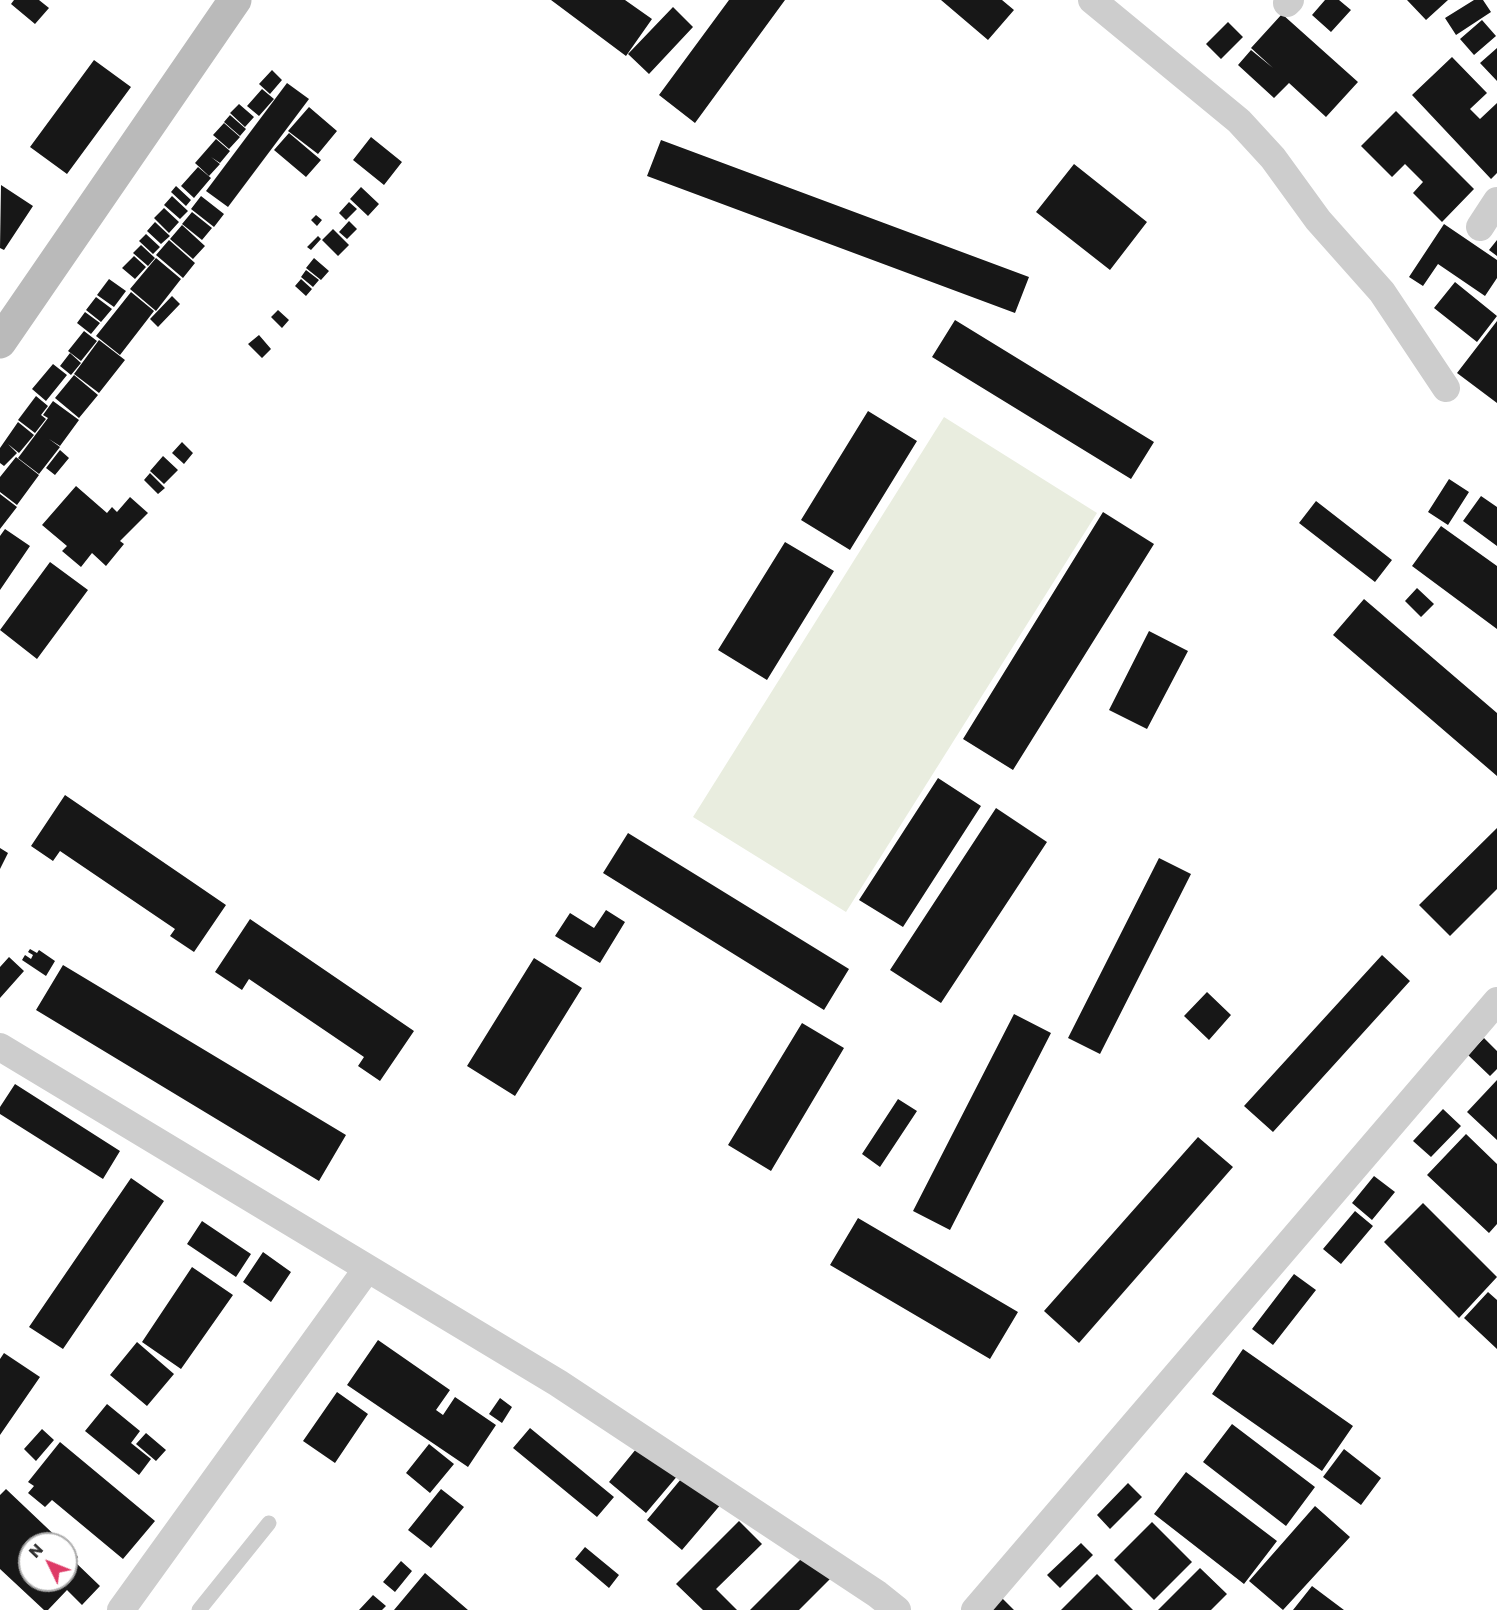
<!DOCTYPE html>
<style>
body{margin:0}
#map{position:relative;width:1497px;height:1610px;overflow:hidden;background:#fff;font-family:Poppins,sans-serif}
canvas{display:block}
.north{position:absolute;left:18px;top:1532px;width:60px;height:60px;box-sizing:border-box;background:#fff;border:2px solid #acacac;border-radius:50%;rotate:313deg;font-size:16px;font-weight:700;line-height:24px;text-align:center;color:#303030}
.north::after{content:'';display:block;margin:auto;width:21px;height:27px;background:#de3b67;clip-path:polygon(50% 0,100% 100%,50% 72%,0 100%)}
</style>
<div id="map">
<canvas width="1497" height="1610"></canvas>
<div class="north">N</div>
</div>
<script>
const g = document.querySelector('canvas').getContext('2d');
g.lineJoin = 'round';
function paint(path, color) { g.fillStyle = color; g.fill(path, 'evenodd'); }
const shape = rows => new Path2D(rows.map(r => 'M' + r).join(''));
function strokePath(path, color, width, dash) { g.strokeStyle = color; g.lineWidth = width; g.lineCap = dash ? 'butt' : 'round'; g.setLineDash(dash || []); g.stroke(path); }
paint(shape([
 [944,417,1097,513,846,912,693,817]
]), '#e9eddf');
paint(shape([
 [14,0,39,0,49,8,35,24,11,4],
 [551,0,625,0,652,19,626,56],
 [729,0,785,0,695,123,659,95],
 [941,0,1002,0,1014,10,988,40],
 [1325,0,1339,0,1351,10,1331,32,1312,15],
 [1407,0,1448,0,1426,20],
 [1474,0,1483,0,1491,12,1456,35,1445,18],
 [673,7,693,27,649,74,628,54],
 [1282,14,1358,82,1326,117,1289,83,1274,98,1238,65,1251,50,1273,68,1251,48],
 [1482,20,1496,36,1474,55,1460,39],
 [1228,22,1243,37,1221,59,1206,44],
 [1497,48,1497,81,1480,63],
 [1452,57,1487,93,1470,109,1480,119,1497,103,1497,173,1491,179,1412,95],
 [94,60,131,87,67,174,30,147],
 [272,70,282,80,270,94,259,84],
 [287,83,309,99,228,207,206,191],
 [262,89,274,99,259,116,247,106],
 [239,104,254,117,245,127,230,113],
 [309,107,337,131,318,154,288,131],
 [1396,111,1474,189,1442,222,1413,193,1423,182,1405,164,1392,177,1361,146],
 [230,115,246,129,240,136,224,122],
 [224,123,240,137,229,149,213,135],
 [289,133,321,160,306,177,274,150],
 [371,137,402,162,384,185,353,160],
 [216,139,230,151,220,163,211,157,220,164,209,176,195,163],
 [661,140,1029,277,1015,313,647,176],
 [1074,164,1147,222,1110,270,1036,212],
 [198,167,211,178,194,198,181,186],
 [1,185,33,206,4,250,0,248],
 [176,186,191,200,186,206,171,192],
 [361,187,379,204,368,216,350,199],
 [172,196,188,211,180,219,164,205],
 [201,196,224,214,214,227,191,209],
 [349,202,357,209,346,220,339,213],
 [164,208,179,222,169,233,154,218],
 [192,212,212,228,202,240,182,224],
 [316,215,322,220,317,226,311,220],
 [349,221,357,229,347,239,339,232],
 [155,222,170,236,161,244,147,231],
 [1444,224,1497,260,1497,278,1485,296,1438,264,1423,286,1409,277],
 [182,225,205,246,193,259,170,239],
 [333,229,349,245,338,256,322,240],
 [146,234,160,247,153,254,139,241],
 [318,236,321,239,311,250,307,247],
 [169,240,195,263,183,278,156,255],
 [1497,240,1497,256,1489,250],
 [141,245,155,258,148,266,133,253],
 [134,256,146,267,135,279,122,268],
 [156,258,181,279,156,311,130,289],
 [314,258,329,271,321,280,306,268],
 [306,270,319,280,313,287,301,277],
 [109,279,126,291,114,307,97,295],
 [301,279,312,289,306,296,295,286],
 [1455,282,1497,316,1477,342,1434,308],
 [131,292,154,311,120,355,96,336],
 [172,296,180,304,158,327,150,319],
 [96,297,112,309,101,322,86,310],
 [278,310,289,320,282,328,271,317],
 [85,312,100,323,91,334,77,323],
 [955,320,1154,442,1131,479,932,357],
 [1497,321,1497,403,1457,373],
 [84,331,97,341,81,361,68,351],
 [259,335,271,349,262,358,248,344],
 [99,340,125,360,99,393,74,374],
 [70,353,81,363,71,375,60,366],
 [53,364,67,375,46,401,32,389],
 [74,375,98,395,79,418,55,398],
 [36,396,48,406,41,415,46,419,35,433,18,420],
 [53,401,79,420,60,446,49,439,60,447,39,474,18,458,48,418,43,415],
 [868,411,917,441,850,550,801,520],
 [18,422,34,435,19,453,8,444,17,453,4,466,0,463,0,448],
 [182,442,193,453,184,464,172,453],
 [60,450,69,458,55,475,46,468],
 [163,456,178,470,164,484,150,471],
 [16,457,39,475,17,505,0,492,0,477],
 [150,473,165,488,158,494,144,480],
 [1449,479,1469,492,1448,525,1428,512],
 [76,486,107,513,112,507,117,512,130,497,148,513,120,541,124,544,106,566,92,553,81,567,62,551,67,546,42,525],
 [0,494,17,507,0,529],
 [1481,496,1497,507,1497,546,1463,521],
 [1316,501,1392,560,1375,582,1299,523],
 [1103,512,1154,544,1013,770,963,739],
 [1441,526,1497,566,1497,629,1412,566],
 [5,529,30,546,0,590,0,536],
 [785,542,834,571,767,680,718,650],
 [50,562,88,590,37,659,0,630],
 [1417,588,1434,604,1421,617,1405,601],
 [1364,599,1497,713,1497,776,1333,635],
 [1149,631,1188,651,1147,729,1109,710],
 [938,778,981,806,903,927,859,900],
 [65,795,226,905,194,952,170,936,175,929,60,851,53,861,31,846],
 [996,808,1047,842,941,1003,890,970],
 [1497,828,1497,889,1450,936,1419,905],
 [628,833,849,969,824,1010,603,873],
 [0,848,8,853,0,869],
 [1159,858,1191,874,1100,1054,1068,1038],
 [606,910,625,922,600,963,555,936,570,913,594,928],
 [250,919,414,1031,380,1081,358,1066,364,1057,249,979,242,990,215,972],
 [30,949,37,953,39,950,55,961,46,976,22,960,25,955,31,959,33,955,28,952],
 [1382,955,1410,981,1273,1132,1244,1106],
 [9,957,24,971,0,998,0,967],
 [534,958,582,988,515,1096,467,1066],
 [63,965,346,1135,319,1181,36,1010],
 [1207,992,1231,1015,1209,1040,1184,1016],
 [1014,1014,1051,1033,950,1230,913,1211],
 [802,1023,844,1048,771,1171,728,1145],
 [1484,1038,1497,1051,1497,1069,1490,1076,1468,1055],
 [1497,1080,1497,1140,1467,1112],
 [15,1084,120,1151,103,1179,0,1114,0,1107],
 [898,1099,917,1111,880,1167,862,1154],
 [1443,1109,1461,1126,1431,1157,1413,1141],
 [1466,1134,1497,1164,1497,1224,1489,1233,1427,1175],
 [1198,1137,1233,1167,1079,1343,1044,1311],
 [1374,1176,1395,1192,1372,1220,1352,1203],
 [131,1178,164,1201,63,1349,29,1327],
 [1423,1203,1497,1277,1459,1318,1384,1242],
 [1355,1211,1373,1226,1341,1264,1323,1249],
 [858,1218,1018,1312,990,1359,830,1265],
 [202,1221,251,1254,236,1277,187,1244],
 [263,1252,291,1272,271,1302,243,1282],
 [192,1267,233,1295,181,1369,142,1342],
 [1294,1274,1316,1290,1273,1345,1252,1329],
 [1488,1292,1497,1300,1497,1349,1464,1318],
 [378,1340,450,1390,436,1410,443,1415,455,1397,496,1425,468,1467,347,1385],
 [137,1342,174,1374,147,1406,110,1375],
 [1243,1349,1353,1426,1322,1471,1212,1394],
 [4,1353,40,1377,0,1435,0,1359],
 [337,1392,368,1414,335,1463,303,1441],
 [500,1398,512,1407,502,1423,489,1414],
 [107,1404,140,1431,131,1443,151,1459,139,1475,85,1431],
 [1232,1424,1315,1487,1286,1526,1203,1462],
 [530,1428,614,1497,597,1517,513,1448],
 [42,1429,54,1440,36,1461,24,1449],
 [146,1433,166,1450,156,1461,136,1444],
 [60,1442,155,1521,123,1559,52,1500,45,1507,28,1493,34,1486,28,1482],
 [641,1443,679,1474,646,1513,609,1482],
 [429,1444,454,1464,430,1493,406,1473],
 [1344,1449,1381,1478,1361,1505,1323,1477],
 [1186,1472,1277,1541,1244,1584,1154,1514],
 [686,1473,722,1503,682,1550,647,1520],
 [1128,1483,1142,1497,1110,1529,1097,1515],
 [6,1489,64,1544,30,1544,30,1580,66,1580,66,1546,78,1557,74,1561,100,1586,82,1605,67,1590,48,1610,44,1610,0,1569,0,1495],
 [441,1489,464,1507,431,1548,408,1530],
 [1315,1506,1350,1537,1283,1610,1249,1581],
 [739,1521,762,1544,716,1589,737,1610,703,1610,676,1584],
 [1152,1522,1192,1562,1154,1600,1114,1560],
 [1081,1543,1093,1555,1060,1588,1047,1575],
 [585,1547,619,1575,609,1588,575,1559],
 [808,1552,833,1576,799,1610,750,1610],
 [401,1561,412,1571,395,1592,383,1582],
 [1200,1568,1227,1594,1211,1610,1158,1610],
 [425,1573,468,1610,394,1610],
 [1097,1574,1133,1610,1061,1610],
 [1312,1586,1344,1610,1293,1610],
 [373,1595,386,1606,382,1610,359,1610],
 [1000,1596,1014,1610,986,1610]
]), '#171717');
strokePath(shape([
 [199,1610,269,1523]
]), '#cdcdcd', 15);
strokePath(shape([
 [1092,0,1239,121,1273,158,1318,220,1382,292,1446,388],
 [1287,3,1290,0],
 [1480,227,1497,201],
 [0,1047,558,1383,877,1594,897,1610],
 [121,1610,367,1269],
 [975,1610,1497,1001]
]), '#cdcdcd', 28);
strokePath(shape([
 [0,342,235,0]
]), '#bababa', 33);
</script>
